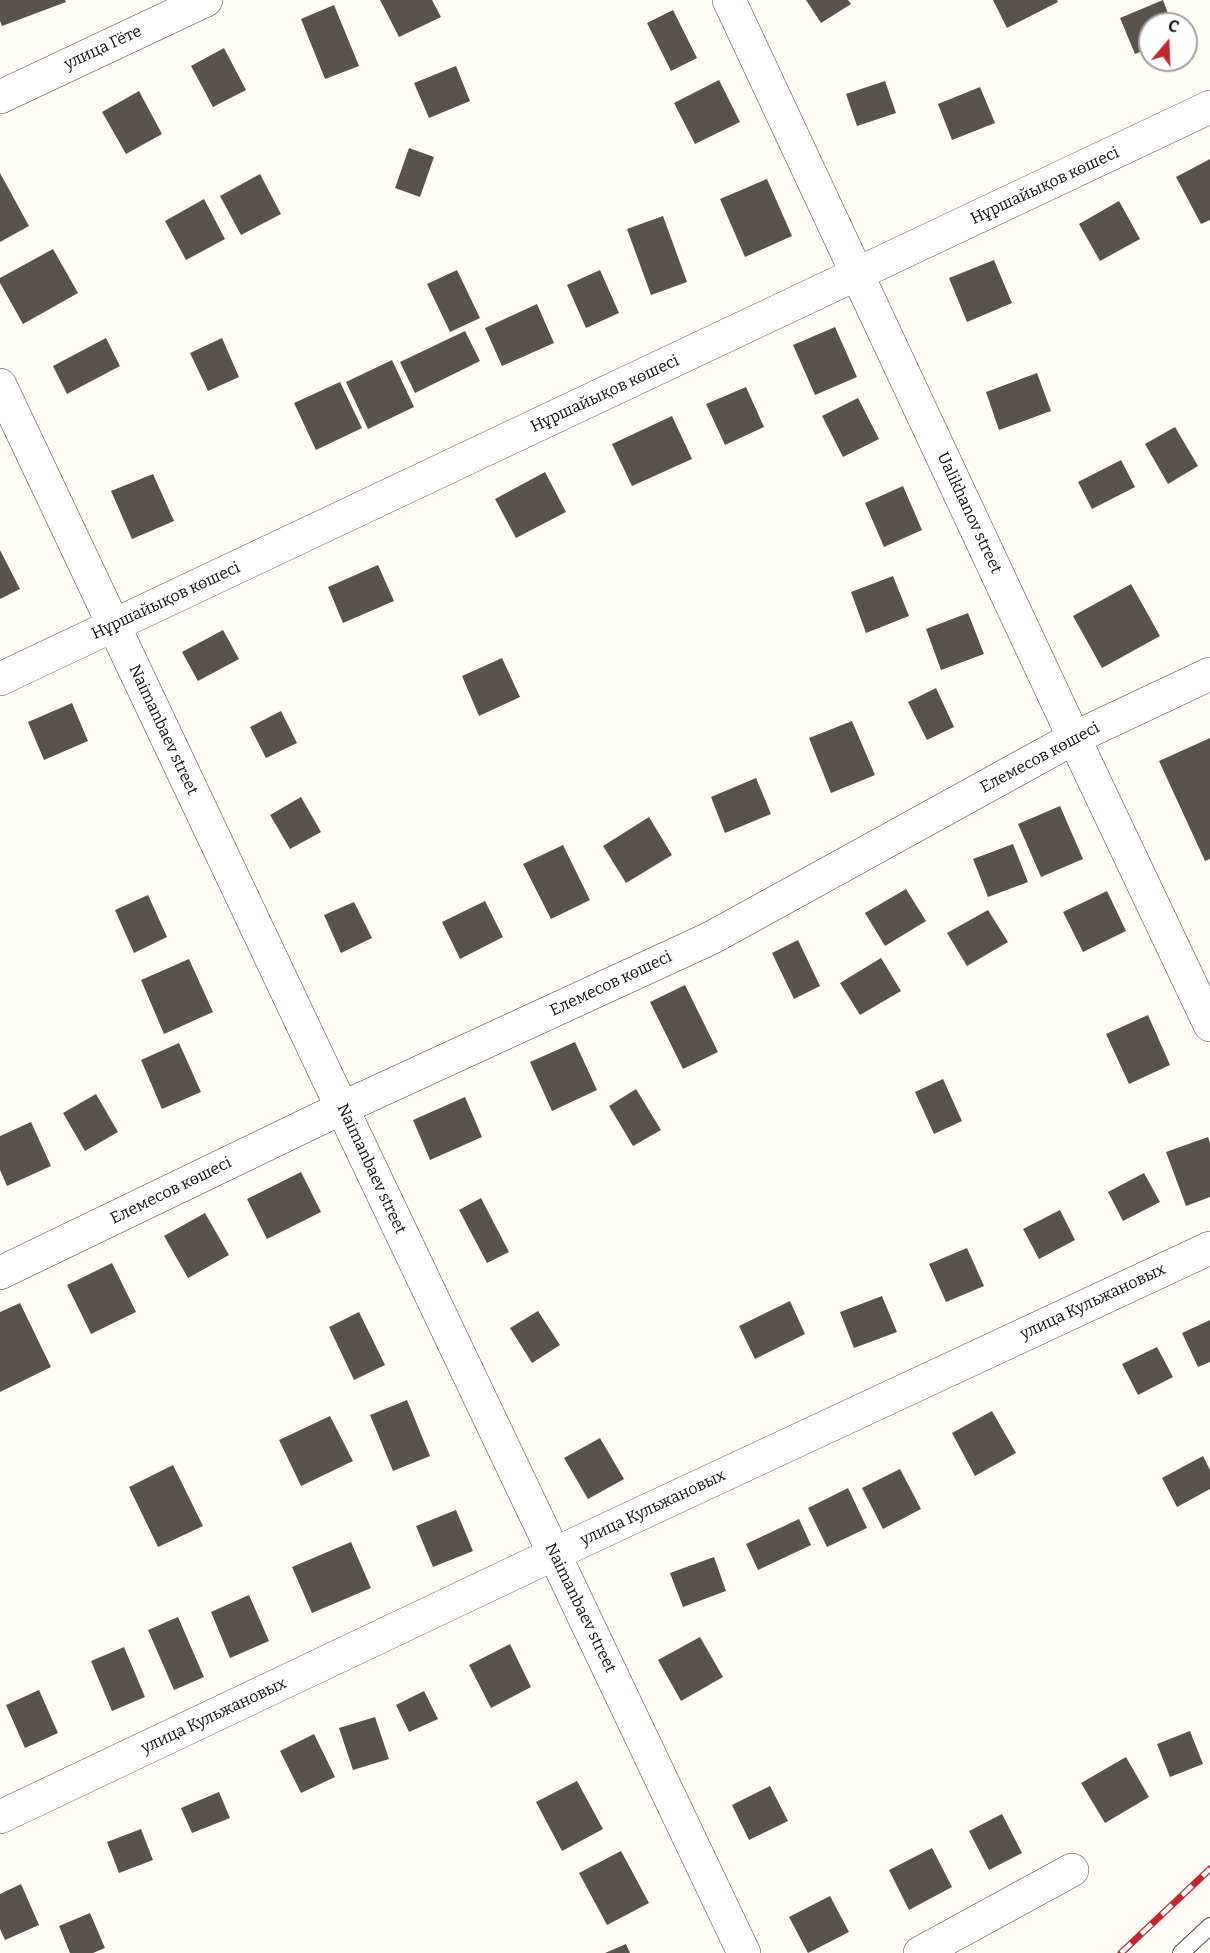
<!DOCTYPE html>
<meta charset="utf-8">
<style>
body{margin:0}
#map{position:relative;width:1210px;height:1953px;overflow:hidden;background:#fffdf5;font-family:Bitter,serif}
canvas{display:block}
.north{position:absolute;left:1138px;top:12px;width:60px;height:60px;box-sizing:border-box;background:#fff;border:2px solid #a0a0a0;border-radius:50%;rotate:19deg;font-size:16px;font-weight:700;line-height:24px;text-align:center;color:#111}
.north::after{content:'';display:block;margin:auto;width:21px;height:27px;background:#c4262e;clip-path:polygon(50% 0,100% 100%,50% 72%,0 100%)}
</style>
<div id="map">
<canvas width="1210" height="1953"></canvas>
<div class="north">С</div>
</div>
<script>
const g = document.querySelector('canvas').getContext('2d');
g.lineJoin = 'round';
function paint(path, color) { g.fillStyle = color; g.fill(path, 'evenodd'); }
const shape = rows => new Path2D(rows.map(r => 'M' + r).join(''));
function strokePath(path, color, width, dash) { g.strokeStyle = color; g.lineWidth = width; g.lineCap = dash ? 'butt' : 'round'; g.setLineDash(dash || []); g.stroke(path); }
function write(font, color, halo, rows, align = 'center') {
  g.font = font + ' Bitter,serif'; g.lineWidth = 6; g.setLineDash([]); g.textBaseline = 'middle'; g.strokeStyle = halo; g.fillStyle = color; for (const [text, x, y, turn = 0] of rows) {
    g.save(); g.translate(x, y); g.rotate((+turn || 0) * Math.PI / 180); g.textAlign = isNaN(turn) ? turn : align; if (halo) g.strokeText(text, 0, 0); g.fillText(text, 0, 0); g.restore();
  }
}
paint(shape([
 [0,0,65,0,66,2,2,26,0,21],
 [380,0,432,0,441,17,399,37],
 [806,0,848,0,851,4,821,23],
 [993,0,1057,0,1058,2,1007,28],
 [1163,0,1172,24,1150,24,1150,48,1135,54,1120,18],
 [334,5,359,66,325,79,301,19],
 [673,10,697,58,671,71,647,23],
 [224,48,246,90,213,107,191,66],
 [456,66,470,101,429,118,414,83],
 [719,80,740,122,695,144,674,103],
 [885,81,896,113,857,126,846,94],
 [980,87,995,123,952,140,938,104],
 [139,91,162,134,126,154,102,112],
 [409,148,434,157,420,197,395,188],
 [1210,159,1210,220,1201,224,1176,177],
 [0,173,29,226,0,242],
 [260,174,281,214,241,235,220,196],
 [767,179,792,236,745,257,720,199],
 [204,199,225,239,186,260,165,221],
 [1119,201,1140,239,1100,261,1079,224],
 [663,216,687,282,651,295,627,229],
 [53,249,78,293,23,324,0,283,0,278],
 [994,260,1012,303,967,322,949,278],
 [457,270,480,318,450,332,427,284],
 [600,270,619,313,586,328,567,285],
 [537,304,554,343,502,366,485,328],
 [835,327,857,377,815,395,793,345],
 [465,331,480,361,415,393,400,362],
 [106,338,120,366,67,394,53,366],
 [222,338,239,377,208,391,190,353],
 [392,360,414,407,368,429,346,382],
 [1037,373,1051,411,999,430,986,392],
 [340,382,362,428,316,450,294,403],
 [746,387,764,427,725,445,706,404],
 [858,398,879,439,843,457,822,416],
 [672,416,692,459,632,486,612,444],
 [1175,427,1198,466,1168,484,1145,444],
 [1121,460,1135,487,1092,509,1078,482],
 [545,472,566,512,516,538,495,499],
 [153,474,174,521,132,539,111,491],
 [903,486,922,530,884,547,865,503],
 [0,550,20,589,0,599],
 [378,565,394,601,343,623,328,587],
 [893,576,909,616,866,633,851,592],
 [1131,584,1160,636,1102,668,1073,616],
 [968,613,984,654,941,670,926,629],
 [223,630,239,659,198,681,182,652],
 [502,658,520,697,479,716,462,676],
 [936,688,954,727,927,740,908,702],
 [72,703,88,741,44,760,28,722],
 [281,711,297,743,266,758,250,727],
 [852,721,875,775,831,793,809,738],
 [1210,738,1210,859,1205,861,1159,761],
 [756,778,771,814,725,833,711,797],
 [301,797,321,832,290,849,270,815],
 [1060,806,1083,859,1041,877,1018,824],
 [649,817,672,855,626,883,603,846],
 [1013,844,1028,882,988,897,973,859],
 [563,845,590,900,551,919,523,864],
 [906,889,926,921,885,946,865,913],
 [1107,891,1126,931,1083,952,1063,912],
 [148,895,167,937,134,953,115,910],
 [485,901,503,937,460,959,442,922],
 [354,902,372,938,341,953,324,915],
 [988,910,1008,942,967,966,947,933],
 [798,940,820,986,794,999,772,953],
 [881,958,901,991,860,1015,840,983],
 [189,959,213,1012,164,1034,141,980],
 [685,985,718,1052,683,1069,650,1002],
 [1148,1015,1170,1065,1129,1084,1106,1034],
 [575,1042,597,1090,552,1111,530,1062],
 [179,1043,201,1092,162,1109,141,1060],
 [943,1079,962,1121,934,1134,915,1092],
 [636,1089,661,1130,633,1146,609,1106],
 [96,1094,118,1132,85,1151,63,1113],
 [465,1097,482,1137,430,1160,413,1120],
 [31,1122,51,1166,7,1186,0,1170,0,1136],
 [1208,1137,1210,1143,1210,1197,1186,1206,1166,1152],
 [301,1172,321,1212,267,1239,247,1199],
 [1144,1173,1160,1202,1123,1221,1108,1192],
 [481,1198,509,1252,487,1263,459,1210],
 [1060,1210,1075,1240,1039,1259,1023,1229],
 [205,1213,229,1255,188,1278,164,1236],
 [967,1248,984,1286,946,1302,929,1264],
 [112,1263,136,1312,91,1334,67,1285],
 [882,1296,897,1332,854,1348,840,1312],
 [790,1301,805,1334,755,1359,739,1326],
 [20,1303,51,1367,0,1392,0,1312],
 [538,1311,560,1345,532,1363,510,1328],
 [359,1312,385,1365,354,1380,329,1327],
 [1210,1320,1210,1362,1198,1367,1182,1333],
 [1157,1347,1173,1377,1138,1395,1122,1364],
 [407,1400,430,1456,393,1471,370,1415],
 [992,1411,1016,1453,975,1476,952,1433],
 [330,1416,353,1461,301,1486,279,1440],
 [600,1438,624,1479,588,1499,564,1458],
 [1203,1456,1210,1470,1210,1489,1177,1507,1162,1478],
 [173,1465,203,1526,158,1547,129,1487],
 [900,1469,921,1509,883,1529,862,1488],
 [848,1488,867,1528,827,1547,808,1508],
 [456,1510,473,1551,433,1567,416,1526],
 [799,1519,811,1545,758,1570,746,1544],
 [351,1542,371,1588,312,1613,292,1567],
 [714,1557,726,1591,683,1607,670,1573],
 [249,1595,269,1641,230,1658,211,1612],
 [178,1617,204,1677,174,1690,148,1630],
 [700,1637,723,1677,681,1701,658,1660],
 [510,1644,531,1687,491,1708,469,1665],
 [124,1647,145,1697,112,1711,91,1661],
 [39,1690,58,1733,25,1748,6,1705],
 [424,1691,438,1719,409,1732,396,1705],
 [375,1717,389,1759,353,1770,339,1728],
 [1190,1731,1203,1764,1170,1777,1157,1744],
 [314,1734,335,1777,301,1793,280,1751],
 [1126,1757,1149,1797,1105,1823,1081,1783],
 [577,1781,603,1829,562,1851,536,1802],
 [770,1786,788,1821,749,1840,732,1805],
 [219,1792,230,1818,192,1833,181,1808],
 [1002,1814,1022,1853,989,1870,969,1831],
 [141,1829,153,1860,119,1873,107,1842],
 [932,1848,952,1887,909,1910,889,1870],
 [621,1851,649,1903,607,1925,579,1873],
 [21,1884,39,1925,5,1940,0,1929,0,1894],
 [830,1896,849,1932,808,1953,789,1917],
 [90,1913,105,1948,93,1953,70,1953,59,1926],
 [626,1944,630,1953,605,1953]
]), '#5a524d');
const lane = shape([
 [1181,1953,1210,1926]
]);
const street = shape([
 [729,0,1074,738,1210,1025],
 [0,97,206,0],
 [0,385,342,1108,744,1953],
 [0,679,1210,107],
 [0,1273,342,1108,711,938,1074,738,1210,674],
 [0,1817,554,1554,1210,1248],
 [920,1953,1072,1870]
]);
strokePath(lane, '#444', 18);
strokePath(street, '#444', 34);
strokePath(lane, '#fff', 16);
strokePath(street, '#fff', 33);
const rail = shape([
 [1121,1953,1210,1869]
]);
strokePath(rail, '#c4262e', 7);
strokePath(rail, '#fff', 4.5, [14]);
write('16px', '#111', '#fff', [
 ["улица Гёте",103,48,-25],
 ["Нұршайықов көшесі",1045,186,-25],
 ["Нұршайықов көшесі",605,394,-25],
 ["Ualikhanov street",969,513,65],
 ["Нұршайықов көшесі",166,601,-25],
 ["Naimanbaev street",163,730,65],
 ["Елемесов көшесі",1040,758,-28],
 ["Елемесов көшесі",611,984,-25],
 ["Naimanbaev street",371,1169,65],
 ["Елемесов көшесі",171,1191,-26],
 ["улица Кульжановых",1093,1302,-25],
 ["улица Кульжановых",653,1508,-25],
 ["Naimanbaev street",580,1608,64],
 ["улица Кульжановых",214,1716,-25]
]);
</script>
